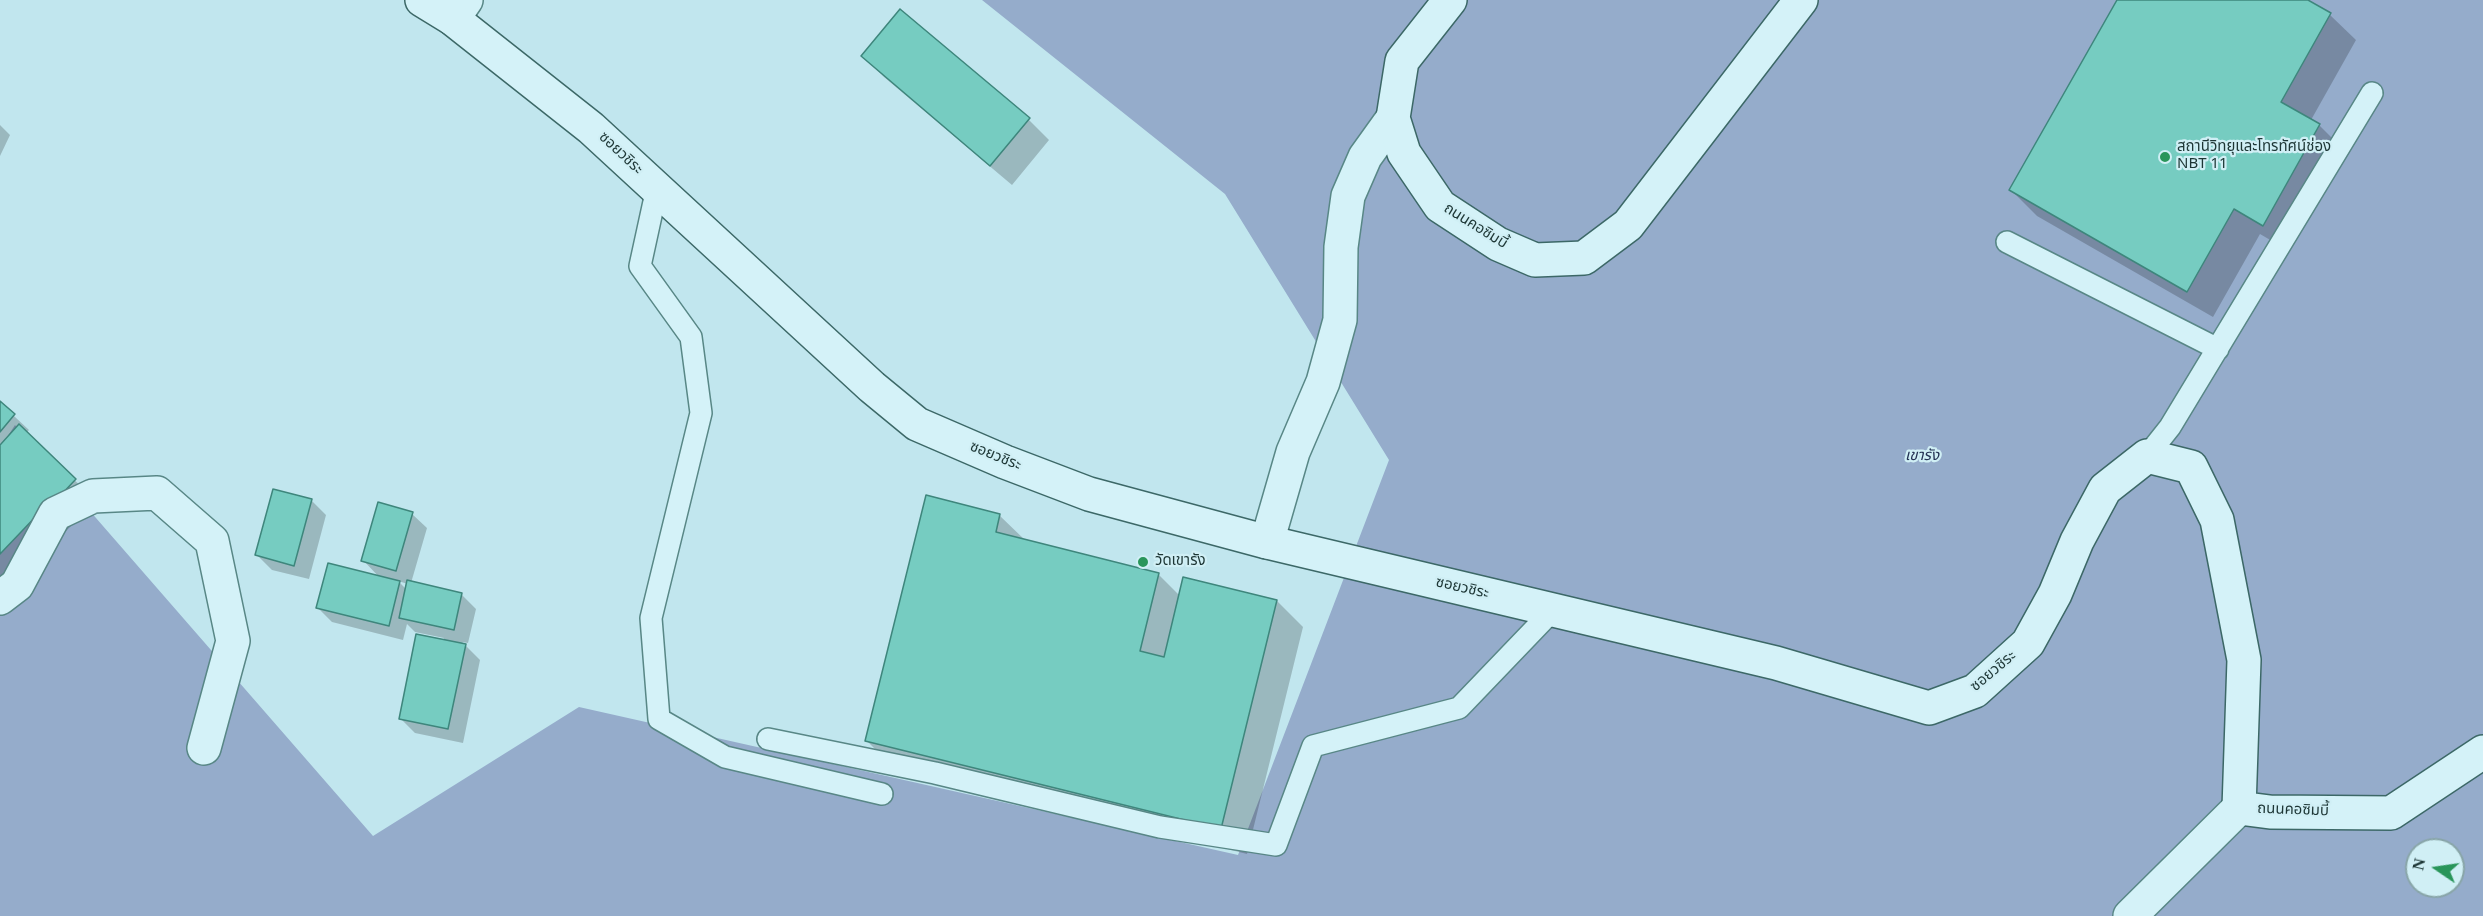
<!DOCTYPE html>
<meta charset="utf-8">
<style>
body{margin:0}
#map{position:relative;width:2483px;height:916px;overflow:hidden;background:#c1e6ee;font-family:Georgia,serif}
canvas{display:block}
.north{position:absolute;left:2405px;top:838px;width:60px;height:60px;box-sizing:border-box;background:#d0eff5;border:2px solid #88a5a8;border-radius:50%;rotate:283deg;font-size:16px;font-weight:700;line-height:24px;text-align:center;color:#1d3635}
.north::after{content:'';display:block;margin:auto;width:21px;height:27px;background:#29955a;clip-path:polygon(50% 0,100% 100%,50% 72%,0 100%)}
</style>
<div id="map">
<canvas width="2483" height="916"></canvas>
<div class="north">N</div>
</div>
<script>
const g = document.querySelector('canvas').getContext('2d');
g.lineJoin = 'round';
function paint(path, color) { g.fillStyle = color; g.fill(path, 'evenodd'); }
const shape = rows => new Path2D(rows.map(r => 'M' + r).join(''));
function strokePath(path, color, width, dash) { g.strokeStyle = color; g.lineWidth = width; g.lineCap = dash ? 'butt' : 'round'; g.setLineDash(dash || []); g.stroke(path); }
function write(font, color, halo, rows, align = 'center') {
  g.font = font + ' Georgia,"Noto Sans Thai",serif'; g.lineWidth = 4.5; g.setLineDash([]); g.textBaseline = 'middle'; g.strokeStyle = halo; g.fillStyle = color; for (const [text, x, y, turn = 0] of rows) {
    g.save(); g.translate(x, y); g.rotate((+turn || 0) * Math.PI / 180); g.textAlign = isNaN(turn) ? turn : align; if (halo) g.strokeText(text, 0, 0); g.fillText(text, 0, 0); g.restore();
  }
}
paint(shape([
 [982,0,2483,0,2483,916,0,916,0,448,15,425,373,836,579,707,1238,855,1389,460,1225,194],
 [2417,850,2453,850,2453,886,2417,886]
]), '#95accb');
paint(shape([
 [2119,0,2305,0,2330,15,2356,40,2311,120,2319,125,2345,151,2289,251,2260,234,2213,317,2037,216,2011,190],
 [863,56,1029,120,1049,140,1012,185,884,77],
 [0,125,10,135,0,156],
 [0,403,29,430,26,433,96,501,65,532,63,530,0,582],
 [311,500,326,515,309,579,272,570,257,555],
 [412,514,427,528,411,583,461,594,476,609,468,643,462,642,480,660,463,743,415,733,400,718,444,638,415,632,407,624,403,640,332,622,318,608,379,577,363,560],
 [398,581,408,584,406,589],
 [999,515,1026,541,1158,574,1180,596,1277,601,1303,627,1247,854,892,766,866,740]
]), '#0003');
const building = shape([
 [2117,0,2308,0,2331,13,2281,102,2320,124,2263,226,2234,209,2187,292,2009,190,2117,0],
 [900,9,1030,118,990,166,861,56,900,9],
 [0,401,15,414,0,432,0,401],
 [19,424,76,479,44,513,41,511,0,554,0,445,19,424],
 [273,489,312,499,294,566,255,555,273,489],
 [926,495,1000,514,996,532,1159,573,1140,651,1164,657,1183,577,1277,600,1221,829,865,741,926,495],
 [378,502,413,512,396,571,361,561,378,502],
 [328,563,400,581,389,626,316,608,328,563],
 [407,580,462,593,454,630,399,618,407,580],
 [416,634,466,644,448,729,399,719,416,634]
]);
paint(building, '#76ccc1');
strokePath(building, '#3e867c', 1.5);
const lane = shape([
 [657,188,640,266,691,337,701,413,651,618,659,719,725,757,882,794],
 [2007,242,2218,349],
 [2147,456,2170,427,2372,93],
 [768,739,935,773,1160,827,1276,845,1313,746,1459,708,1553,610]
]);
const street = shape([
 [453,19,466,0],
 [1267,542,1293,452,1323,382,1340,320,1341,247,1348,196,1365,157,1393,118],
 [0,598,17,585,55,514,93,496,157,493,212,541,233,641,204,748],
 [2130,916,2239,808]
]);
const secondary = shape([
 [422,0,453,19,591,128,872,387,917,424,1005,462,1089,494,1267,542,1776,663,1929,708,1975,691,2028,643,2055,594,2077,541,2105,489,2147,456,2191,467,2217,520,2244,660,2239,808,2270,812,2391,813,2483,752],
 [1450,0,1402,61,1393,118,1404,153,1440,206,1498,244,1535,260,1584,258,1628,225,1801,0]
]);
strokePath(lane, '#588786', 24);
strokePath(street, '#588786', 36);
strokePath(secondary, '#3c6867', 36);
strokePath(lane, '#d4f2f8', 21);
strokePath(street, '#d4f2f8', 33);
strokePath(secondary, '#d4f2f8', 33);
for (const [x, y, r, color] of [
 [2165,157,6,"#29955a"],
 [1143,562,6,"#29955a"]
]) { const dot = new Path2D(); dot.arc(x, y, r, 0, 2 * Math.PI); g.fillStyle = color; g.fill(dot); strokePath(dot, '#d0eff5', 2); }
write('15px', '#1d3635', '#d0eff5', [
 ["สถานีวิทยุและโทรทัศน์ช่อง",2177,148],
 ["NBT 11",2177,165],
 ["วัดเขารัง",1155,562]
], 'left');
write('15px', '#1d3635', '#d0eff5', [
 ["ซอยวชิระ",620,154,43],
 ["ถนนคอซิมบี้",1475,227,32],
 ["ซอยวชิระ",995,457,22],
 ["ซอยวชิระ",1462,589,13],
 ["ซอยวชิระ",1994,672,-40],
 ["ถนนคอซิมบี้",2293,811,2]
]);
write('italic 15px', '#233153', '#d0eff5', [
 ["เขารัง",1922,457]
]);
</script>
